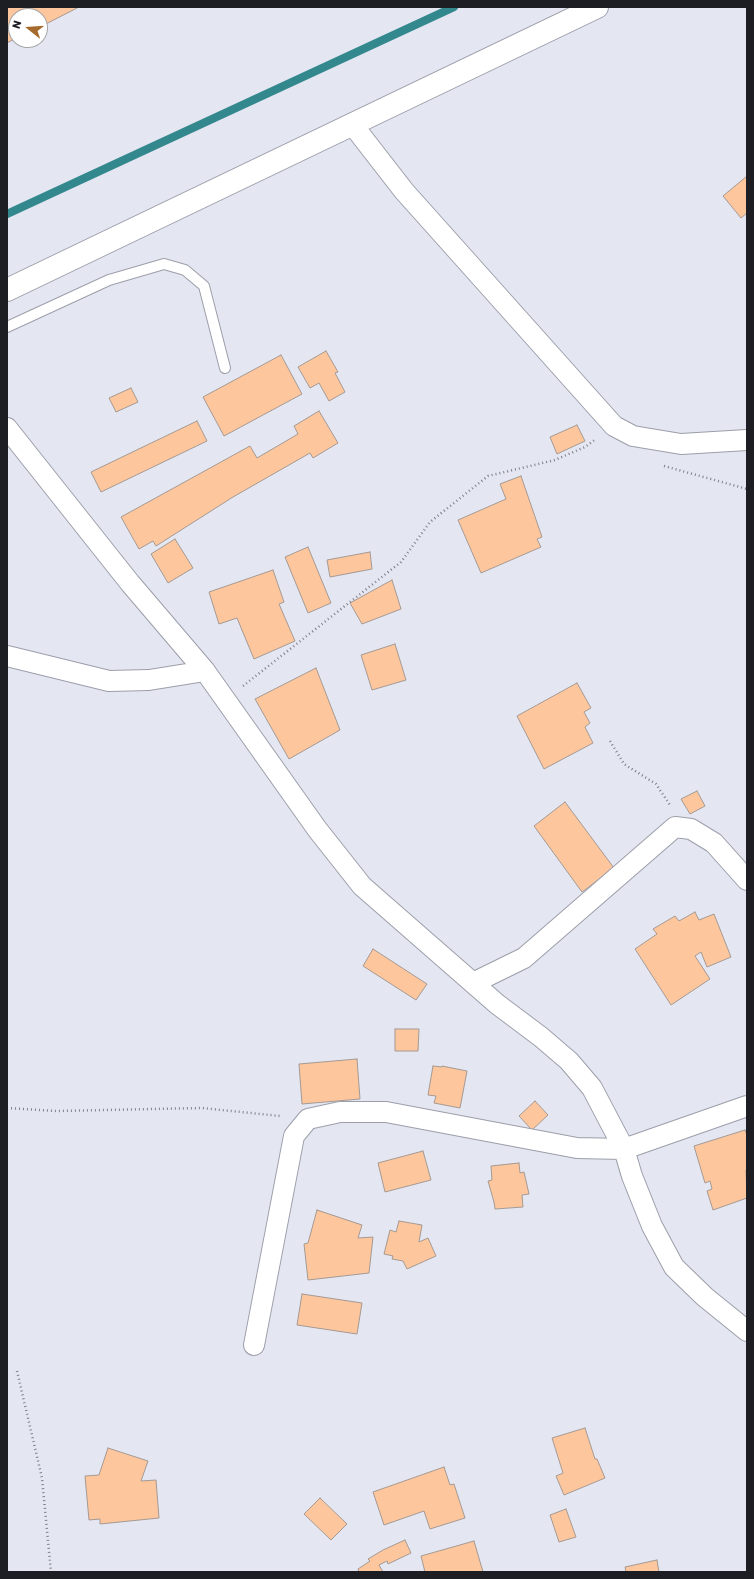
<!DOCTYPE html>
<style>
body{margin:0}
#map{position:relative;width:754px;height:1579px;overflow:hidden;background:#e4e6f2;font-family:Rubik,sans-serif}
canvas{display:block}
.frame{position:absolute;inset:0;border:8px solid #1d1e23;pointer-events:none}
.north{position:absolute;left:8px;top:8px;width:40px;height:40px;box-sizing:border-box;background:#fff;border:1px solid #a5a5a7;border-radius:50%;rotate:287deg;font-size:11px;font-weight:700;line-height:16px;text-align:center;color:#1d1e23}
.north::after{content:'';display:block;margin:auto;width:14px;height:18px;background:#a66a2c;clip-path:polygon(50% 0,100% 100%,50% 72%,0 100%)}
</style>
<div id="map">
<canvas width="754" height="1579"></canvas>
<div class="frame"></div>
<div class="north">N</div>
</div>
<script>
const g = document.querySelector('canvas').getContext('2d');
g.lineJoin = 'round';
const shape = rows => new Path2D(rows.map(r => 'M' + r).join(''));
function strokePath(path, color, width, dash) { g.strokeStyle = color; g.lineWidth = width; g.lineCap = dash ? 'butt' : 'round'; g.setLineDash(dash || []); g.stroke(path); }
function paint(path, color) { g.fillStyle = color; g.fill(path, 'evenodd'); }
strokePath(shape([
 [7,214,454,7]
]), '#33888e', 8);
const building = shape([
 [7,7,79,7,40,27,40,16,16,16,16,38,7,43,7,7],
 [747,176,747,213,741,218,723,196,747,176],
 [326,351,338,372,335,373,345,392,329,401,319,383,310,388,298,367,326,351],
 [281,355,302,394,224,436,203,397,281,355],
 [131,388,138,402,116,412,109,398,131,388],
 [319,411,338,443,313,458,310,453,233,497,156,546,153,541,139,549,121,517,250,446,257,458,298,434,294,426,319,411],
 [197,421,207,441,101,492,91,472,197,421],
 [577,425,585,441,557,454,550,437,577,425],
 [521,476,542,537,537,539,541,547,481,573,458,520,506,499,500,484,521,476],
 [175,539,193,568,168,583,151,554,175,539],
 [308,547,331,603,308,613,285,557,308,547],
 [370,552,372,569,330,577,327,560,370,552],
 [273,570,284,602,279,604,295,641,254,659,237,618,219,624,209,592,273,570],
 [392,580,401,609,362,624,350,603,392,580],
 [395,644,406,680,372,690,361,655,395,644],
 [316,668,340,730,289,759,255,699,316,668],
 [577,683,591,708,584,712,590,723,585,727,593,743,544,769,517,716,577,683],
 [697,791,705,806,690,814,681,799,697,791],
 [565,802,614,868,582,892,534,826,565,802],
 [695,912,699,920,714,914,731,957,707,967,701,952,695,956,710,979,671,1005,635,949,657,934,653,929,675,916,679,921,695,912],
 [373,949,427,984,416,1000,363,966,373,949],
 [395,1029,419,1029,418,1051,395,1051,395,1029],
 [357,1059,360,1099,302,1104,299,1064,357,1059],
 [433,1066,442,1067,442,1066,467,1071,460,1108,434,1103,436,1096,428,1095,433,1066],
 [535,1101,548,1115,532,1130,519,1116,535,1101],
 [745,1130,747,1135,747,1169,746,1170,747,1198,713,1210,707,1191,712,1189,710,1181,705,1183,694,1146,745,1130],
 [423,1151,431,1180,385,1192,378,1163,423,1151],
 [519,1163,520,1173,524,1172,529,1194,522,1195,523,1207,495,1209,494,1202,488,1181,492,1180,491,1166,519,1163],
 [317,1210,362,1225,358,1238,373,1237,369,1273,308,1280,304,1244,308,1243,317,1210],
 [399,1221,422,1225,419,1242,428,1238,436,1256,407,1269,403,1261,392,1259,393,1256,384,1254,390,1230,396,1232,399,1221],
 [302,1294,362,1303,357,1334,297,1325,302,1294],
 [585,1428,595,1459,597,1459,605,1478,564,1495,556,1476,563,1473,552,1438,585,1428],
 [108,1448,148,1461,141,1481,156,1480,159,1518,100,1524,100,1519,89,1520,85,1476,99,1475,108,1448],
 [444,1467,450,1485,454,1484,465,1518,430,1529,424,1511,384,1525,373,1492,444,1467],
 [320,1498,347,1524,331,1540,304,1514,320,1498],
 [566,1509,576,1537,559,1542,550,1515,566,1509],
 [405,1540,411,1553,388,1564,387,1561,379,1565,383,1572,359,1572,358,1569,370,1561,368,1559,383,1550,405,1540],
 [474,1541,483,1572,425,1572,421,1556,474,1541],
 [657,1560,659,1572,626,1572,625,1567,657,1560]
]);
paint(building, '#fec69d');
strokePath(building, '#a49992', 1);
const service = shape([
 [7,327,109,280,164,264,185,270,204,286,225,368]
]);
const minor = shape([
 [352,124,404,191,614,426,633,436,681,444,747,440],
 [7,428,130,583,205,671,317,829,362,886,497,1004,541,1037,569,1061,592,1088,624,1149,632,1176,652,1226,674,1267,705,1297,747,1331],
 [7,656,109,681,149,680,205,671],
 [473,983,524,958,675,827,691,829,714,843,747,880],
 [254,1345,294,1136,308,1119,340,1112,386,1112,577,1148,624,1149,747,1106]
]);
const secondary = shape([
 [7,290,597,7]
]);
strokePath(service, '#9c9faa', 12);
strokePath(minor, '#9c9faa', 22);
strokePath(secondary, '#9c9faa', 24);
strokePath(shape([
 [664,466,747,489],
 [243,686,401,562,430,522,488,476,555,460,585,447,596,439],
 [610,741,624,764,656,784,670,805],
 [7,1108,57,1111,202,1108,280,1116],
 [17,1371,42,1478,51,1572]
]), '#7f8089', 2.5, [1, 3]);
strokePath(service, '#fff', 10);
strokePath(minor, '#fff', 20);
strokePath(secondary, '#fff', 22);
</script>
